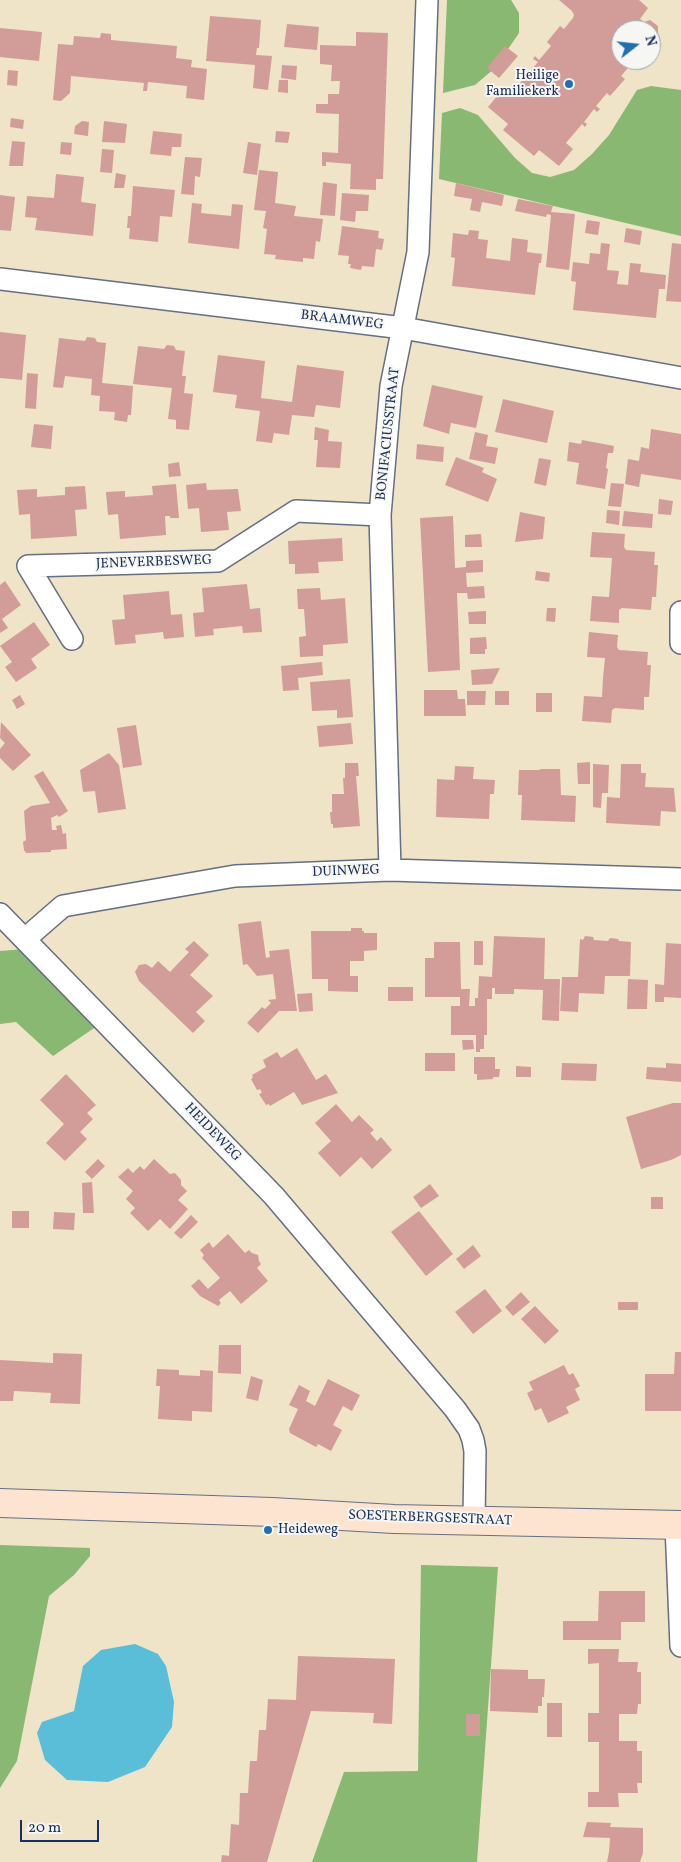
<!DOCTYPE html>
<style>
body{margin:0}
#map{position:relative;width:681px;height:1862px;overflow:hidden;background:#efe3c8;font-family:Vollkorn,serif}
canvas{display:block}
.north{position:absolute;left:611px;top:20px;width:50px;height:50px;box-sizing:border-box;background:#f6f6f2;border:1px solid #9ea6b7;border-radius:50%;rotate:74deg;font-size:14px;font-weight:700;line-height:20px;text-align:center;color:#1b2f5e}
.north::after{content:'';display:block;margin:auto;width:18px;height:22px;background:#1f6fb2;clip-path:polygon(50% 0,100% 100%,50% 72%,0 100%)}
.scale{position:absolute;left:20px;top:1820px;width:79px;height:22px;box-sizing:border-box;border:2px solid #1b2f5e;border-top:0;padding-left:6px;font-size:15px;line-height:18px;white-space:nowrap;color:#1b2f5e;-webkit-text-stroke:4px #f6f6f2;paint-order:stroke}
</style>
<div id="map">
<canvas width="681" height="1862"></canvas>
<div class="north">N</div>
<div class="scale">20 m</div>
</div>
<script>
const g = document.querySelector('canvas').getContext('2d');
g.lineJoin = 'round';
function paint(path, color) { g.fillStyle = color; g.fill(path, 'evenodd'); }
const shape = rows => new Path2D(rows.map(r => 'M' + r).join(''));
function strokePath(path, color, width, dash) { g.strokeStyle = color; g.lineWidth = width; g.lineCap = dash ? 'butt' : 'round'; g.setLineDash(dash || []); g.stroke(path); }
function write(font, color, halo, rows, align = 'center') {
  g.font = font + ' Vollkorn,serif'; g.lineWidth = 4; g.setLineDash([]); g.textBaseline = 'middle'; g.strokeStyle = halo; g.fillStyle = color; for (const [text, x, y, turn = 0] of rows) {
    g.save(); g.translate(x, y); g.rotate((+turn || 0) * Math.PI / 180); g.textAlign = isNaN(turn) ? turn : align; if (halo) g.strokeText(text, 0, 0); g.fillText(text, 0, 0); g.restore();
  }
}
paint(shape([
 [447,0,511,0,519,13,519,33,495,68,475,85,443,93],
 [651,86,681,90,681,236,439,179,442,113,460,108,478,115,515,158,532,173,550,177,574,170,592,154,609,135,637,90],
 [25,949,100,1024,53,1056,16,1022,0,1024,0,951],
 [0,1545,90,1548,90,1556,74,1575,49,1596,17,1761,0,1788],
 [421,1565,498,1567,477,1862,312,1862,344,1772,418,1771]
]), '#89b872');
paint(shape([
 [135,1644,158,1654,166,1666,174,1702,172,1727,145,1767,108,1782,67,1780,45,1760,37,1733,42,1722,74,1711,83,1666,101,1650]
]), '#5abed8');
paint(shape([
 [559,0,639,0,648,8,640,19,644,22,650,20,658,26,658,33,651,41,651,30,621,30,621,60,636,60,638,62,636,64,633,62,621,76,625,79,610,96,607,93,596,106,600,109,597,112,594,109,584,122,587,124,585,127,582,124,566,143,573,149,559,166,539,150,534,156,503,130,508,124,488,107,502,90,509,96,525,77,521,75,523,72,527,75,538,62,533,59,535,56,539,60,551,46,547,42,560,26,564,29,573,18,574,15,572,11],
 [210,16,261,20,259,48,257,48,256,55,272,56,268,90,253,88,255,65,206,61],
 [287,24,319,27,317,50,284,47],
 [0,28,42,32,39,61,0,57],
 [356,32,388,33,383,179,376,179,376,190,350,189,351,164,326,162,326,166,322,166,322,152,338,153,339,114,316,113,316,104,328,104,328,94,339,94,340,81,331,81,332,65,320,64,320,45,356,46],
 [101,33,111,34,111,40,177,46,176,58,192,60,191,67,207,69,204,100,186,98,187,86,148,82,147,91,143,91,144,83,71,76,70,93,61,101,53,100,58,44,73,45,74,36,100,38],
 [505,46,518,56,499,78,487,68],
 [282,65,297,66,296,80,281,78],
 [8,70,18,71,17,86,7,85],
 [279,80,288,80,288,93,278,92],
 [11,118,24,120,23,129,10,127],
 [82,121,89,122,88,136,74,134,75,126],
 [104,121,127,124,125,143,102,142],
 [153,131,182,134,181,147,172,147,171,156,150,154],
 [276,131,290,132,288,143,275,142],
 [12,141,25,142,23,166,9,166],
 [61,142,72,143,71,155,60,154],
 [248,142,261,144,257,175,243,173],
 [102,149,114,150,112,173,100,172],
 [185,157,202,158,200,177,195,176,194,195,181,194],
 [259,170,278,172,275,203,296,206,294,216,323,219,320,242,316,241,314,259,303,258,303,262,275,259,276,255,264,254,267,229,263,228,266,211,254,210],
 [116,173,126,175,124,188,114,188],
 [56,174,84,177,81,202,96,204,93,236,35,230,37,218,25,217,27,196,54,198],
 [323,182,337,184,335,216,320,215],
 [456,183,504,195,502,206,482,202,480,212,470,210,472,199,454,196],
 [133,186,175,190,172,217,160,216,158,242,129,239,130,228,127,228,128,216,131,216],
 [342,193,369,195,368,211,356,211,355,222,340,220],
 [0,195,15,197,11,231,0,230],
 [518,199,553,206,551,212,575,214,569,270,546,267,551,215,547,214,546,217,515,211],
 [192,203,202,204,201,213,231,216,232,204,243,205,239,249,188,243],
 [587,220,600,222,598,235,585,233],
 [342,226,379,231,378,238,384,239,382,250,376,249,374,267,362,266,361,270,350,268,351,264,348,264,349,256,338,255],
 [626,228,642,231,640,245,624,242],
 [469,230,479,231,478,239,488,240,486,258,510,261,512,238,528,240,527,252,542,254,541,263,539,263,535,295,452,286,455,258,451,257,453,233,468,235],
 [601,243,610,244,607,270,619,271,617,284,628,285,630,263,641,264,640,272,666,275,665,289,659,289,656,318,573,310,576,282,571,281,573,262,589,264,590,253,600,254],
 [672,243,681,244,681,302,666,301],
 [0,332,26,335,22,380,0,378],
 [87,337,95,338,97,342,106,343,102,383,133,386,131,415,128,415,127,422,114,420,115,412,99,411,100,396,91,395,92,379,65,376,63,388,53,387,59,338,85,341],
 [167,345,174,346,176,350,185,351,182,376,186,376,184,393,193,394,189,430,176,429,176,420,168,419,172,388,133,384,138,346,164,349],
 [218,355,265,361,261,398,292,402,297,365,344,371,340,408,316,405,314,417,292,415,289,435,274,433,272,443,256,441,260,411,235,408,237,395,213,392],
 [27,373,38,374,36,409,25,408],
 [432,385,483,396,476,428,451,423,449,434,423,426],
 [503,399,554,411,547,443,495,432],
 [34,424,53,426,51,449,31,447],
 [315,427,329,430,328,441,342,442,340,468,316,467,318,440,314,440],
 [651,429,681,434,681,480,641,474,639,487,625,484,628,459,639,461,641,447,649,449],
 [475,432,488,435,486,446,498,448,495,464,469,459],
 [582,440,614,446,613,453,608,453,606,468,608,469,605,489,576,484,579,463,567,461,569,442,581,444],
 [417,444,444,447,443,462,416,459],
 [456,457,484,468,482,472,497,479,488,502,445,485],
 [539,458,551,460,546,486,534,483],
 [179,462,181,476,169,477,168,464],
 [206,483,207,490,238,489,241,511,227,512,229,530,201,532,199,508,188,509,186,485],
 [611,483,624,484,621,507,608,506],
 [176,484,179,518,170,518,170,516,165,516,166,535,120,539,118,514,108,515,106,492,125,491,125,497,153,495,152,486],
 [85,486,87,509,75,510,77,536,31,539,30,514,19,515,17,490,37,489,37,497,65,495,65,487],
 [659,499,673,501,671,515,658,514],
 [607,510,620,511,619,525,606,523],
 [624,511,653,514,652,528,622,526],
 [520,512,545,517,543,539,515,542],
 [453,516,455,568,466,567,466,561,483,560,483,572,466,573,467,587,484,586,485,598,468,599,467,593,457,593,460,670,428,672,420,518],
 [592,532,625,534,624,547,626,550,655,552,654,565,658,565,656,597,652,597,651,610,622,608,619,610,619,623,590,621,592,596,609,597,612,558,590,557],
 [481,534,482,547,465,547,465,535],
 [342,538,343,561,318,562,319,573,295,574,295,564,289,564,288,541],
 [536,571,550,573,549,582,535,580],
 [5,581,21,605,2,619,8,628,0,633,0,585],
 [247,584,250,609,260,608,262,632,243,633,242,626,213,629,214,635,195,637,193,613,204,612,202,588],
 [320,588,321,600,345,598,348,643,323,645,323,656,300,657,299,637,306,636,304,609,298,609,297,589],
 [169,591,171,615,182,614,184,637,164,639,163,632,135,635,136,643,115,645,112,620,125,619,123,595],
 [547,608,556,608,555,622,546,621],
 [486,611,486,624,469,624,468,612],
 [34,622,50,645,31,659,37,668,16,682,5,667,12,662,0,646],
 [589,632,618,635,617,647,619,650,648,652,647,665,651,665,649,697,644,697,644,710,615,708,612,710,611,723,582,721,584,696,602,697,603,678,605,658,587,657],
 [486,637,487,649,485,649,485,654,470,654,470,638],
 [322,662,323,675,298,678,299,690,283,691,281,666],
 [500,668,492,684,472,685,471,670],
 [350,679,353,717,337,718,337,710,312,711,310,682],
 [424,690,457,690,458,699,465,699,466,716,424,716],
 [467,691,486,691,485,705,467,705],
 [495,691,509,691,509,705,495,705],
 [536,693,552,693,552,712,536,712],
 [20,695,25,704,17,709,12,700],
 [1,722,31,755,13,771,0,758,0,749,5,743,0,738],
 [351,723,353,744,319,747,317,726],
 [136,725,142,765,123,768,117,728],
 [109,753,119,765,126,809,98,813,95,791,83,792,80,770],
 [590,762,590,784,578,784,577,763],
 [345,763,358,763,359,776,356,776,360,826,333,828,333,824,331,824,330,812,332,812,332,794,344,794,343,778,345,778],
 [593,764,609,765,608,793,602,793,601,808,593,807],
 [621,764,641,764,641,773,646,773,645,787,674,788,676,812,661,811,660,826,606,823,607,797,620,798],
 [455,766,474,767,473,779,495,780,494,794,490,794,489,819,436,817,437,779,454,780],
 [540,769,560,769,561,795,576,796,575,822,521,820,522,795,518,795,519,770,540,770],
 [43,771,68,811,59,817,57,815,51,818,52,830,57,830,56,826,61,825,63,834,66,833,67,849,51,850,51,852,26,853,24,850,23,842,26,840,24,811,31,806,50,803,34,776],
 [261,921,266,958,270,957,269,951,289,949,297,1011,279,1011,258,1033,247,1023,262,1007,265,1009,271,1003,268,1000,276,999,273,974,257,976,247,964,243,965,238,924],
 [351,928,362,928,362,931,364,931,364,933,377,933,377,950,364,951,364,961,350,961,350,976,358,976,358,992,328,991,328,979,312,979,311,931,351,931],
 [494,936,545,938,544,979,560,979,559,1021,542,1020,543,990,514,989,514,994,495,994,495,988,492,988,492,999,487,999,487,1035,484,1035,484,1049,480,1049,480,1052,476,1052,476,1035,451,1035,451,1006,460,1006,460,997,425,997,425,958,434,958,434,942,460,942,461,989,470,989,469,1006,475,1006,475,998,478,998,479,976,492,977],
 [585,936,593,937,594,940,608,941,610,938,618,939,619,941,631,942,630,976,605,976,604,994,579,993,578,1012,560,1011,562,977,578,977,580,939,583,940],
 [194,941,209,955,190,975,213,996,196,1012,205,1021,193,1033,139,981,135,972,139,965,146,964,152,968,158,961,170,972,189,952,185,949],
 [474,941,483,941,483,965,474,965],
 [666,943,681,944,681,998,664,997,664,1002,655,1002,655,984,664,985],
 [628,979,648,980,647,1009,627,1009],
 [388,987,413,987,413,1001,388,1001],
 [312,993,313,1011,299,1012,297,994],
 [462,1040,473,1040,474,1049,463,1050],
 [297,1048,316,1080,326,1074,338,1093,302,1105,294,1092,270,1106,269,1104,266,1105,259,1094,262,1093,260,1089,257,1090,251,1079,253,1078,252,1075,266,1067,263,1060,277,1052,281,1058],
 [425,1053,455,1053,455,1071,425,1071],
 [474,1057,495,1057,495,1069,500,1069,499,1077,493,1077,493,1079,477,1080,477,1074,474,1074],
 [562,1063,597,1064,596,1081,561,1080],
 [666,1063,681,1064,681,1082,646,1079,647,1067,666,1068],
 [516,1066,531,1067,531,1077,516,1077],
 [66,1074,96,1105,87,1113,93,1119,80,1132,87,1139,65,1161,46,1143,64,1124,40,1100],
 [673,1103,681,1103,681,1155,671,1160,641,1169,626,1117],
 [336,1104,352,1122,359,1115,374,1130,370,1133,377,1141,381,1137,392,1150,372,1169,361,1157,340,1177,318,1153,331,1141,315,1123],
 [98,1159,105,1166,92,1179,85,1172],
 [154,1159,170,1174,175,1173,181,1180,181,1185,187,1191,178,1200,188,1209,170,1229,160,1219,148,1231,130,1213,135,1208,126,1199,133,1191,118,1177,128,1168,133,1173,140,1166,144,1170],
 [92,1182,94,1213,83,1213,82,1183],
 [430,1184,439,1196,421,1208,413,1197],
 [651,1197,663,1197,663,1209,651,1209],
 [12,1211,29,1211,29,1228,12,1228],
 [419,1211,453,1254,426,1276,391,1232],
 [54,1212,75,1213,74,1230,53,1229],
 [191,1215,198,1222,181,1239,174,1233],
 [228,1234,245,1253,249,1250,252,1253,258,1255,259,1261,261,1264,257,1268,268,1281,241,1304,230,1291,219,1300,221,1303,218,1306,200,1296,191,1286,199,1279,208,1289,220,1278,202,1258,204,1255,200,1250,209,1242,213,1248],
 [473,1245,481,1256,464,1269,456,1259],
 [485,1289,502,1311,473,1334,455,1312],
 [521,1292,530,1302,513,1316,505,1307],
 [618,1302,638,1302,638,1310,618,1310],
 [535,1306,559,1331,545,1344,521,1319],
 [219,1345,241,1345,241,1374,218,1373],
 [675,1352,681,1352,681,1411,645,1411,645,1374,674,1374],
 [53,1353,82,1354,80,1404,50,1403,51,1393,14,1391,13,1401,0,1401,0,1360,53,1363],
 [564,1365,569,1375,573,1373,580,1386,575,1389,580,1400,566,1407,569,1413,548,1423,541,1408,535,1411,527,1393,533,1390,529,1382],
 [157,1369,179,1370,179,1375,200,1376,200,1370,213,1371,212,1412,192,1411,192,1421,158,1419,160,1386,156,1386],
 [251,1376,263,1380,258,1401,246,1398],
 [328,1379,360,1395,352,1411,343,1406,333,1425,342,1430,331,1451,318,1444,316,1447,290,1433,289,1429,298,1409,289,1405,299,1385,310,1391,306,1401,315,1406],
 [599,1591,645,1591,645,1622,621,1622,621,1640,563,1640,563,1621,598,1621],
 [588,1649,619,1649,618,1662,638,1662,637,1672,641,1672,641,1704,638,1704,637,1714,619,1714,619,1741,637,1741,637,1751,642,1751,642,1783,637,1783,638,1793,618,1793,619,1807,588,1807,588,1792,599,1792,599,1742,588,1742,588,1713,599,1713,599,1663,588,1664],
 [298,1656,395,1659,392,1724,373,1723,374,1713,311,1711,267,1862,221,1862,222,1855,229,1856,231,1824,239,1825,240,1793,248,1793,250,1761,257,1761,259,1730,266,1730,268,1699,296,1700],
 [491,1669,528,1670,528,1679,545,1679,544,1697,542,1697,542,1706,538,1706,538,1713,490,1711],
 [547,1703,562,1703,562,1737,547,1737],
 [466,1714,480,1714,480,1736,466,1736],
 [587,1822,611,1823,610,1827,643,1828,643,1853,640,1862,607,1862,609,1852,610,1838,583,1837]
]), '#d29d99');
const minor = shape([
 [0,279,403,328,681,378],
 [681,612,681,643],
 [72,639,28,566,218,561,296,511,380,515],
 [390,870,380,515,391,386,418,252,427,0],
 [0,914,274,1196,455,1409,469,1429,473,1440,475,1451,474,1521],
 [25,939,63,906,235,876,390,870,681,879],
 [676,1525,681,1646]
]);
const secondary = shape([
 [0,1503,272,1512,394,1519,681,1525]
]);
strokePath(minor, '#656e83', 24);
strokePath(secondary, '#656e83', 30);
strokePath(minor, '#fff', 21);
strokePath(secondary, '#fde4d1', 28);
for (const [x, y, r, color] of [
 [569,84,5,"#1f6fb2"],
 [268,1530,5,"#1f6fb2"]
]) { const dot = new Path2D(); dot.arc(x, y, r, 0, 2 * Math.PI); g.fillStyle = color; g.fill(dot); strokePath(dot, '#f6f6f2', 2); }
write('14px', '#1b2f5e', '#f6f6f2', [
 ["Heilige",559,76],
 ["Familiekerk",559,92],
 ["Heideweg",278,1530,"left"]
], 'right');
write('14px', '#1b2f5e', '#f6f6f2', [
 ["BRAAMWEG",342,321,7],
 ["BONIFACIUSSTRAAT",389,434,-84],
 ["JENEVERBESWEG",154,563,-2],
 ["DUINWEG",346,872,-2],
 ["HEIDEWEG",212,1133,46],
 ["SOESTERBERGSESTRAAT",430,1519,2]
]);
</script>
